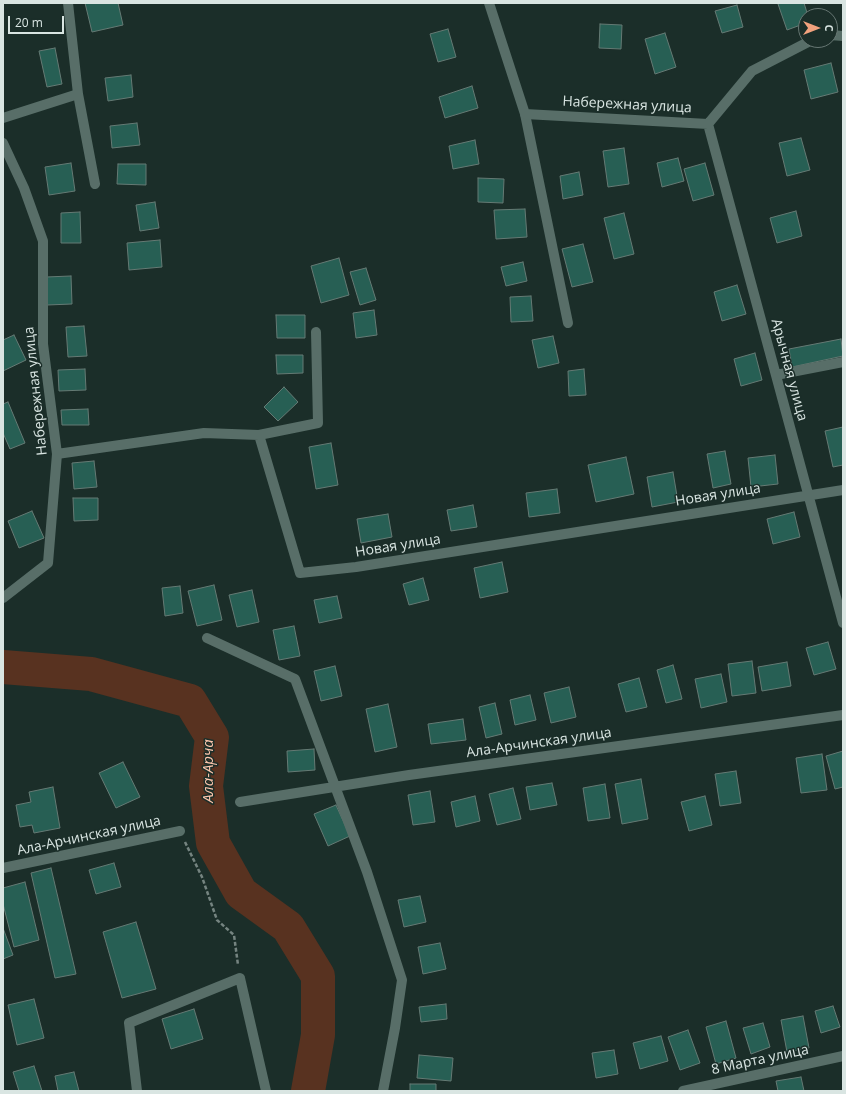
<!DOCTYPE html>
<meta charset="utf-8">
<style>
body{margin:0}
#map{position:relative;width:846px;height:1094px;overflow:hidden;background:#1b2e29;font-family:"Open Sans",sans-serif}
canvas{display:block}
.frame{position:absolute;inset:0;border:4px solid #d9e5e2;pointer-events:none}
.north{position:absolute;left:798px;top:8px;width:40px;height:40px;box-sizing:border-box;background:#1b2e29;border:1px solid #677773;border-radius:50%;rotate:90deg;font-size:11px;font-weight:700;line-height:16px;text-align:center;color:#d9e5e2}
.north::after{content:'';display:block;margin:auto;width:14px;height:18px;background:#f1a17d;clip-path:polygon(50% 0,100% 100%,50% 72%,0 100%)}
.scale{position:absolute;left:8px;top:16px;width:56px;height:18px;box-sizing:border-box;border:2px solid #d9e5e2;border-top:0;padding-left:5px;font-size:12px;line-height:14px;white-space:nowrap;color:#d9e5e2;-webkit-text-stroke:3px #1b2e29;paint-order:stroke}
</style>
<div id="map">
<canvas width="846" height="1094"></canvas>
<div class="frame"></div>
<div class="north">С</div>
<div class="scale">20 m</div>
</div>
<script>
const g = document.querySelector('canvas').getContext('2d');
g.lineJoin = 'round';
const shape = rows => new Path2D(rows.map(r => 'M' + r).join(''));
function strokePath(path, color, width, dash) { g.strokeStyle = color; g.lineWidth = width; g.lineCap = dash ? 'butt' : 'round'; g.setLineDash(dash || []); g.stroke(path); }
function paint(path, color) { g.fillStyle = color; g.fill(path, 'evenodd'); }
function write(font, color, halo, rows, align = 'center') {
  g.font = font + ' "Open Sans",sans-serif'; g.lineWidth = 3; g.setLineDash([]); g.textBaseline = 'middle'; g.strokeStyle = halo; g.fillStyle = color; for (const [text, x, y, turn = 0] of rows) {
    g.save(); g.translate(x, y); g.rotate((+turn || 0) * Math.PI / 180); g.textAlign = isNaN(turn) ? turn : align; if (halo) g.strokeText(text, 0, 0); g.fillText(text, 0, 0); g.restore();
  }
}
strokePath(shape([
 [3,667,91,674,190,701,212,737,206,786,213,843,241,893,288,927,318,976,318,1035,308,1091]
]), '#583220', 34);
const building = shape([
 [85,3,118,3,123,25,92,32,85,3],
 [781,3,804,3,808,16,806,16,806,23,787,30,778,4,781,3],
 [737,5,743,27,722,33,715,11,737,5],
 [600,24,622,25,621,49,599,48,600,24],
 [448,29,456,57,438,62,430,34,448,29],
 [665,33,676,67,655,74,645,39,665,33],
 [55,48,62,84,47,87,39,51,55,48],
 [831,63,838,92,811,99,804,70,831,63],
 [131,75,133,97,108,101,105,78,131,75],
 [472,86,478,108,445,118,439,97,472,86],
 [137,123,140,145,112,148,110,126,137,123],
 [801,138,810,170,787,176,779,143,801,138],
 [475,140,479,164,453,169,449,146,475,140],
 [624,148,629,184,608,187,603,151,624,148],
 [678,158,684,181,662,187,657,163,678,158],
 [71,163,75,191,49,195,45,167,71,163],
 [705,163,714,195,693,201,684,169,705,163],
 [118,164,146,164,146,185,117,184,118,164],
 [579,172,583,195,563,199,560,176,579,172],
 [478,178,504,179,503,203,478,202,478,178],
 [155,202,159,228,140,231,136,205,155,202],
 [525,209,527,237,496,239,494,210,525,209],
 [796,211,802,236,777,243,770,218,796,211],
 [80,212,81,243,61,243,61,213,80,212],
 [624,213,634,254,614,259,604,218,624,213],
 [160,240,162,267,129,270,127,243,160,240],
 [583,244,593,282,572,287,562,249,583,244],
 [339,258,349,295,321,303,311,266,339,258],
 [523,262,527,281,506,286,501,267,523,262],
 [366,268,376,300,360,305,350,272,366,268],
 [71,276,72,304,47,305,46,277,71,276],
 [737,285,746,314,722,321,714,292,737,285],
 [531,296,533,321,511,322,510,297,531,296],
 [374,310,377,335,356,338,353,313,374,310],
 [276,315,305,315,305,338,277,338,276,315],
 [84,326,87,356,68,357,66,327,84,326],
 [14,335,26,360,3,371,3,340,14,335],
 [553,336,559,363,538,368,532,340,553,336],
 [841,339,843,356,792,367,789,349,841,339],
 [755,353,762,380,741,386,734,359,755,353],
 [276,355,303,355,303,373,277,374,276,355],
 [85,369,86,390,59,391,58,370,85,369],
 [584,369,586,395,569,396,568,371,584,369],
 [284,387,298,402,278,421,264,407,284,387],
 [8,402,25,443,10,449,3,433,3,404,8,402],
 [88,409,89,425,62,425,61,410,88,409],
 [843,427,843,465,833,467,825,431,843,427],
 [331,443,338,485,316,489,309,447,331,443],
 [725,451,731,484,713,488,707,454,725,451],
 [775,455,778,484,751,487,748,458,775,455],
 [626,457,634,494,596,502,588,465,626,457],
 [94,461,97,487,74,489,72,463,94,461],
 [673,472,678,502,652,507,647,477,673,472],
 [557,489,560,513,529,517,526,493,557,489],
 [73,498,98,498,98,520,74,521,73,498],
 [473,505,477,527,451,531,447,510,473,505],
 [32,511,44,538,19,548,8,521,32,511],
 [794,512,800,537,773,544,767,519,794,512],
 [388,514,392,537,361,543,357,519,388,514],
 [502,562,508,592,480,598,474,568,502,562],
 [423,578,429,600,409,605,403,584,423,578],
 [214,585,222,620,197,626,188,591,214,585],
 [180,586,183,613,165,616,162,588,180,586],
 [252,590,259,622,237,627,229,595,252,590],
 [337,596,342,618,319,623,314,600,337,596],
 [294,626,300,656,279,660,273,630,294,626],
 [828,642,836,669,814,675,806,648,828,642],
 [752,661,756,693,732,696,728,664,752,661],
 [787,662,791,686,762,691,758,667,787,662],
 [673,665,682,699,666,703,657,670,673,665],
 [335,666,342,696,321,701,314,671,335,666],
 [721,674,727,702,701,708,695,679,721,674],
 [639,678,647,707,626,712,618,684,639,678],
 [569,687,576,717,551,723,544,693,569,687],
 [530,695,536,720,515,725,510,700,530,695],
 [495,703,502,734,486,738,479,707,495,703],
 [388,704,397,747,375,752,366,709,388,704],
 [463,719,466,740,431,744,428,724,463,719],
 [314,749,315,770,288,772,287,751,314,749],
 [843,751,843,787,835,789,826,756,843,751],
 [822,754,827,790,801,793,796,758,822,754],
 [123,762,140,797,116,808,99,773,123,762],
 [736,771,741,803,720,806,715,774,736,771],
 [641,779,648,819,622,824,615,784,641,779],
 [552,783,557,805,530,810,526,787,552,783],
 [605,784,610,818,588,821,583,788,605,784],
 [53,787,60,828,34,833,32,825,20,827,16,805,31,802,29,792,53,787],
 [513,788,521,819,497,825,489,794,513,788],
 [430,791,435,822,413,825,408,795,430,791],
 [475,796,480,821,456,827,451,802,475,796],
 [705,796,712,825,689,831,681,802,705,796],
 [336,805,350,836,328,846,314,814,336,805],
 [114,863,121,887,96,894,89,870,114,863],
 [51,868,76,974,55,978,31,873,51,868],
 [25,882,39,940,14,947,3,904,3,888,25,882],
 [420,896,426,922,404,927,398,900,420,896],
 [136,922,156,989,122,998,103,932,136,922],
 [3,928,13,955,3,959,3,928],
 [440,943,446,969,423,974,418,947,440,943],
 [34,999,44,1038,17,1045,8,1005,34,999],
 [446,1004,447,1019,421,1022,419,1007,446,1004],
 [833,1006,840,1027,821,1033,815,1011,833,1006],
 [194,1009,203,1039,171,1049,162,1019,194,1009],
 [803,1016,809,1048,787,1052,781,1020,803,1016],
 [726,1021,736,1058,716,1064,706,1027,726,1021],
 [763,1023,770,1047,751,1054,743,1028,763,1023],
 [688,1030,700,1063,680,1070,668,1037,688,1030],
 [661,1036,668,1061,640,1069,633,1043,661,1036],
 [614,1050,618,1074,596,1078,592,1053,614,1050],
 [419,1055,453,1058,451,1081,417,1078,419,1055],
 [34,1066,42,1091,19,1091,13,1072,34,1066],
 [74,1072,79,1091,58,1091,55,1076,74,1072],
 [801,1077,804,1091,778,1091,776,1081,801,1077],
 [410,1084,436,1084,436,1091,410,1091,410,1084]
]);
paint(building, '#275f54');
strokePath(building, '#657a74', 1);
strokePath(shape([
 [185,842,202,877,217,920,234,935,238,965]
]), '#758480', 2.5, [4, 2]);
strokePath(shape([
 [525,114,568,323]
]), '#586e68', 10);
strokePath(shape([
 [68,3,78,94,95,184],
 [489,3,525,114,708,124,752,71,812,40],
 [830,35,843,36],
 [3,118,78,94],
 [708,124,843,623],
 [3,143,24,188,43,241,43,344,57,454,48,563,3,598],
 [776,375,843,362],
 [259,435,318,423,316,332],
 [57,454,204,433,259,435,300,573,356,567,843,490],
 [207,638,295,679,367,872,402,980,395,1028,383,1091],
 [240,802,409,775,843,715],
 [3,868,180,831],
 [137,1091,129,1023,240,978,266,1091],
 [683,1091,843,1056]
]), '#586e68', 10);
write('14px', '#d9e5e2', '#1b2e29', [
 ["Набережная улица",627,105,3],
 ["Арычная улица",789,370,75],
 ["Набережная улица",36,391,-96],
 ["Новая улица",718,495,-9],
 ["Новая улица",398,546,-9],
 ["Ала-Арчинская улица",539,743,-8],
 ["Ала-Арчинская улица",89,836,-12],
 ["8 Марта улица",760,1060,-12]
]);
write('italic 15px', '#fec6ad', '#1b2e29', [
 ["Ала-Арча",209,771,-90]
]);
</script>
